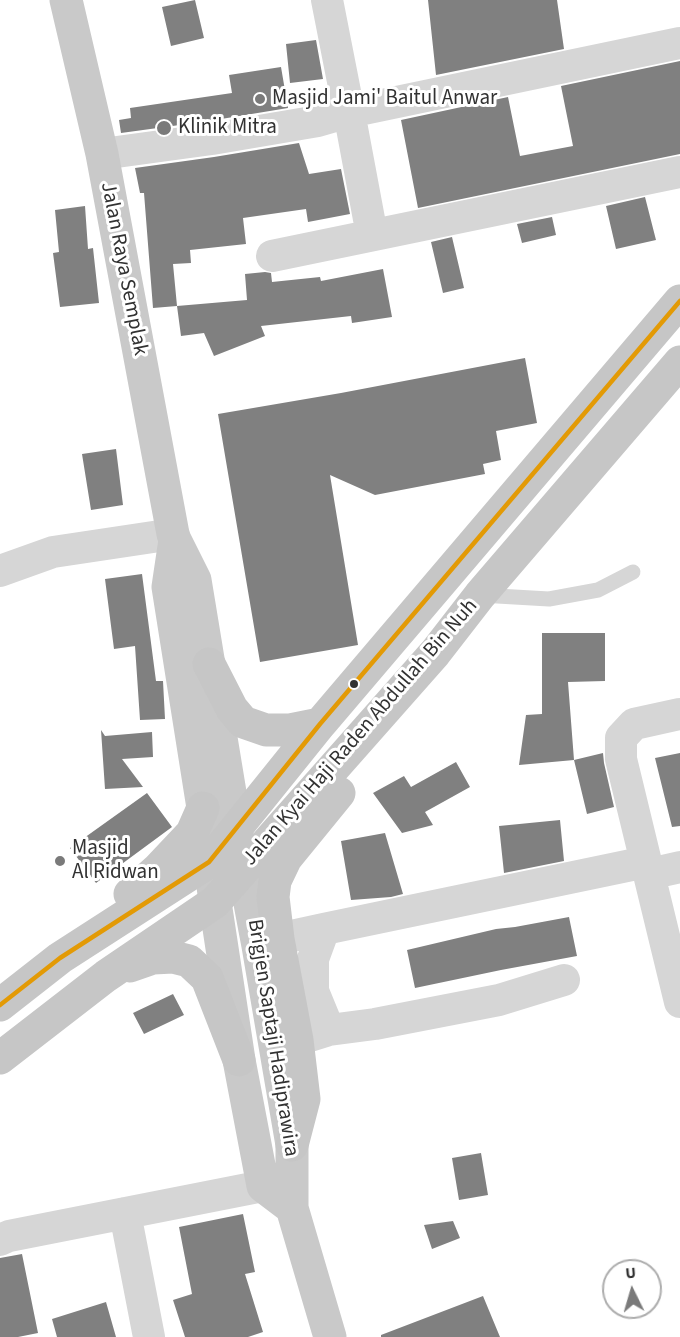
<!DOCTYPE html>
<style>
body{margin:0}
#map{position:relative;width:680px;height:1337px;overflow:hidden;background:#fff;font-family:"Source Sans 3",sans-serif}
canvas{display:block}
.north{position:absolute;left:602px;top:1259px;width:60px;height:60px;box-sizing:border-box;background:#fff;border:2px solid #adadad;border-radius:50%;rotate:355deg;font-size:16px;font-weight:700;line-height:24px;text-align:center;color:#323232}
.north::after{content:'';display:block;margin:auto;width:21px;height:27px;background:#7a7a7a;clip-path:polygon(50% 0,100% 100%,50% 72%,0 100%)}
</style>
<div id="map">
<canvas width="680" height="1337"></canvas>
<div class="north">U</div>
</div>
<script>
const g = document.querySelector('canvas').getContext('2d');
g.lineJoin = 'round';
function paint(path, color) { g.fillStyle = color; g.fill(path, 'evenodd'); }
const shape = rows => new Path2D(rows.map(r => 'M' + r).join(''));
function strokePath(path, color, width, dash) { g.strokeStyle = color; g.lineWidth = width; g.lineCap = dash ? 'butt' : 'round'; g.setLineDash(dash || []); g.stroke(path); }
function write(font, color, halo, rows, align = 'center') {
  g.font = font + ' "Source Sans 3",sans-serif'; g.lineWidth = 6; g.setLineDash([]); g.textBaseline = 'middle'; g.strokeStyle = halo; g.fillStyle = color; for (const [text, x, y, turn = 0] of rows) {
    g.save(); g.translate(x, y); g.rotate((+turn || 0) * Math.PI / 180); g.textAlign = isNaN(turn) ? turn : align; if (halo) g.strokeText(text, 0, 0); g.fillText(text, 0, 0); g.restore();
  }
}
paint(shape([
 [195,0,204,38,171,46,162,7],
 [428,0,557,0,564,49,436,75],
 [316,40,323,79,290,83,286,44],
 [680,61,680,154,418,208,401,120,508,97,520,156,573,146,561,86],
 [281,67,288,108,209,121,121,133,119,120,131,118,130,108,232,93,229,75],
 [299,143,309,174,341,169,350,214,308,222,306,209,243,218,246,244,190,250,191,263,173,264,177,306,247,300,245,274,265,272,271,273,272,282,320,277,321,281,383,269,392,317,352,323,351,316,261,326,265,336,214,356,204,333,181,336,177,306,153,308,144,193,140,193,135,168,214,157],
 [645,197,656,240,616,249,606,206],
 [85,206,88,249,93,248,99,303,60,307,53,253,59,252,55,210],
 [552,217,556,235,522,243,517,224],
 [452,237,464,288,443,293,431,242],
 [525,358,537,423,496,431,501,460,483,464,485,474,375,495,330,475,358,645,260,662,218,414,341,393],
 [116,449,123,505,91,510,82,454],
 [142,574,156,681,163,681,165,719,140,720,135,646,114,649,105,579],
 [542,633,605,633,605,681,568,682,574,760,519,765,526,715,542,714],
 [101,730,105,736,152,732,153,757,122,759,143,787,105,789],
 [603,753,604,763,614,807,587,814,574,760],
 [680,753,680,826,672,827,655,758],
 [456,762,470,787,425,812,433,825,402,833,373,793,404,776,411,787],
 [147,793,172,827,96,883,70,848],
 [560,820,564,861,504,873,499,826],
 [385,833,403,894,391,897,351,900,341,841],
 [569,917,577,956,501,970,415,988,407,950,496,929,515,927],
 [173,994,184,1015,144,1034,133,1013],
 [481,1153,488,1195,459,1200,452,1158],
 [243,1214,255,1272,245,1274,263,1332,248,1337,185,1337,173,1300,192,1294,179,1227],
 [453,1221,460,1238,432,1249,424,1225],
 [22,1254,38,1333,18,1337,0,1337,0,1258],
 [483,1296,500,1337,381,1337,381,1335],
 [106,1302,116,1337,57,1337,52,1319]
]), '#808080');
strokePath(shape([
 [480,595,549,599,598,590,633,572]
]), '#d6d6d6', 15);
strokePath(shape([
 [327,0,349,112,372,235],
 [102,154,212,139,318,121,349,112,680,43],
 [272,256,680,172],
 [0,571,53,552,173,534],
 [646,862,680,1002],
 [649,874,680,867],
 [324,929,313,959,313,991,329,1030],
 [258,946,278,939,324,929,646,862,621,759,621,738,634,724,680,714],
 [297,1040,329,1030,375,1024,499,1000,564,980],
 [125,1213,149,1337],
 [0,1240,9,1236,263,1186,289,1179]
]), '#d6d6d6', 32);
strokePath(shape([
 [66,0,102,154,173,534,175,540,195,580,236,829,258,946,292,1145,292,1208,330,1337],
 [175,540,168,587,203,808,215,902,239,1060,263,1186,292,1208]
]), '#c9c9c9', 33);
strokePath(shape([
 [209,664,232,709,243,722,266,730,290,730,320,724],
 [130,894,158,869,192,833,203,808],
 [130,966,153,958,173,957,189,961,207,978,239,1060],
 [0,1005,60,958,209,862,320,724,680,301],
 [0,1058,106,976,215,902,435,653,480,595,680,362],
 [292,1145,304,1099,297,1040,278,939,273,897,275,881,286,858,339,793]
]), '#c6c6c6', 33);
strokePath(shape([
 [0,1005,60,958,209,862,320,724,680,301]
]), '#e39a05', 4.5);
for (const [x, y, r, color] of [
 [260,99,6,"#7a7a7a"],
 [164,128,8,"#7a7a7a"],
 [354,684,5,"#323232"],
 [60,861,6,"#7a7a7a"]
]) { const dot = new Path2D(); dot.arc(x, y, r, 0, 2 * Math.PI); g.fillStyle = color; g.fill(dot); strokePath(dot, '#fff', 2); }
write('21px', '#323232', '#fff', [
 ["Masjid Jami' Baitul Anwar",272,99],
 ["Klinik Mitra",178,128],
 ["Masjid",72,849],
 ["Al Ridwan",72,873]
], 'left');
write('21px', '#323232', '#fff', [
 ["Jalan Raya Semplak",123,269,79],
 ["Jalan Kyai Haji Raden Abdullah Bin Nuh",361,733,-49],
 ["Brigjen Saptaji Hadiprawira",272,1038,81]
]);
</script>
